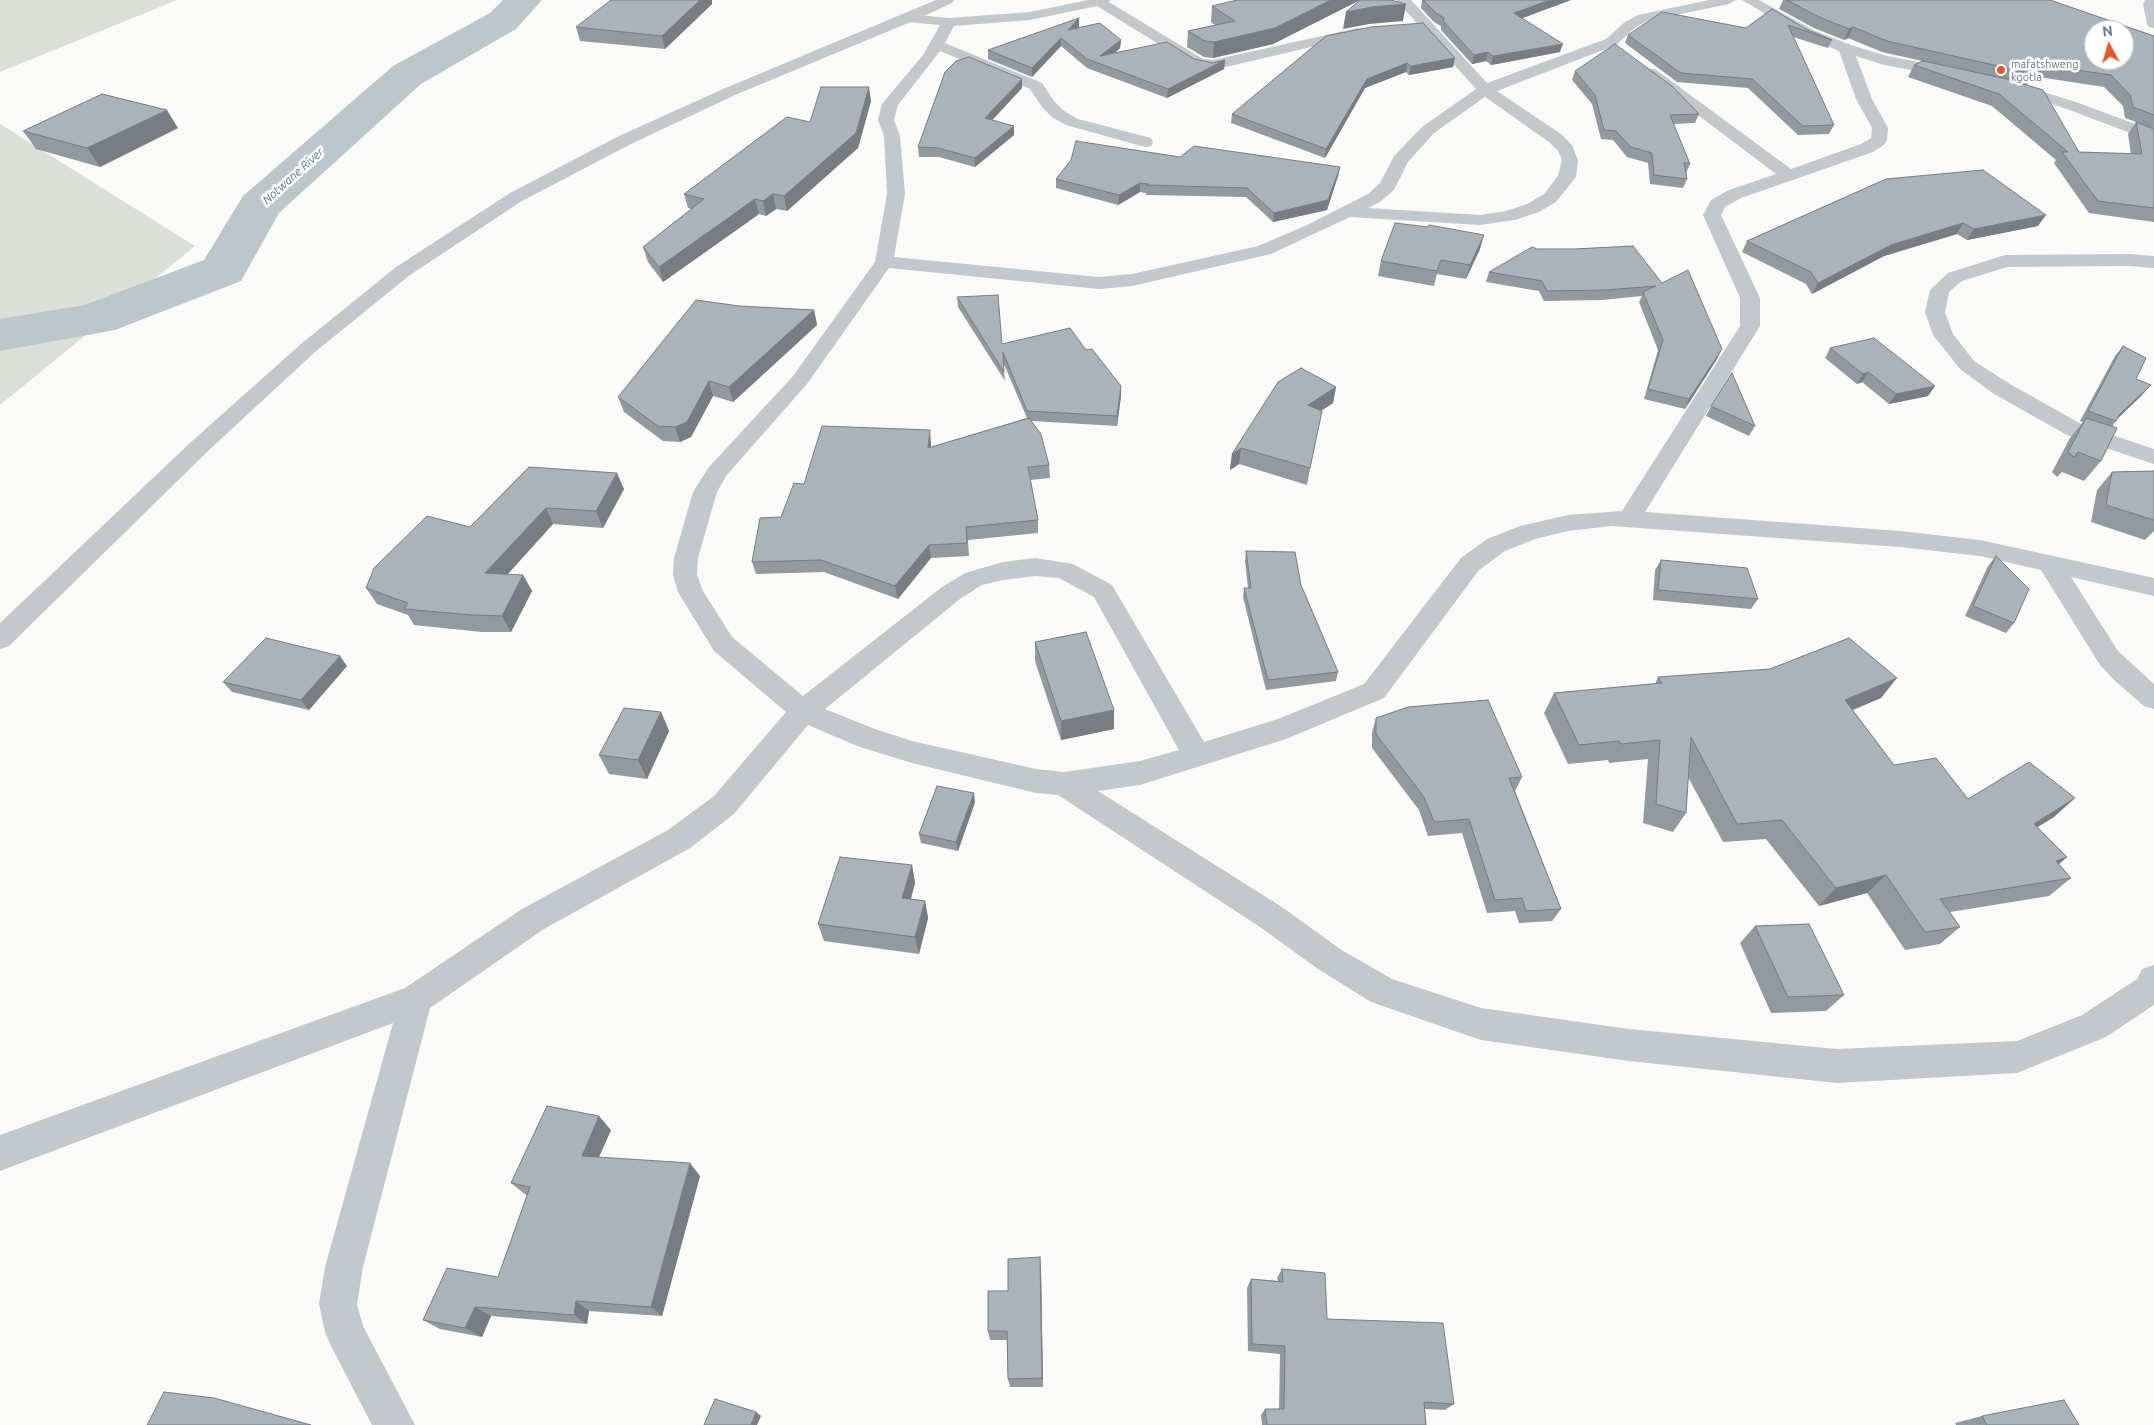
<!DOCTYPE html>
<style>
body{margin:0}
#map{position:relative;width:2154px;height:1425px;overflow:hidden;background:#fafaf8;font-family:Ubuntu,sans-serif}
canvas{display:block}
.north{position:absolute;left:2084px;top:20px;width:50px;height:50px;box-sizing:border-box;background:#fff;border:1px solid #c1c8cd;border-radius:50%;rotate:354deg;font-size:14px;font-weight:700;line-height:20px;text-align:center;color:#657683}
.north::after{content:'';display:block;margin:auto;width:18px;height:22px;background:#e4572e;clip-path:polygon(50% 0,100% 100%,50% 72%,0 100%)}
</style>
<div id="map">
<canvas width="2154" height="1425"></canvas>
<div class="north">N</div>
</div>
<script>
const g = document.querySelector('canvas').getContext('2d');
g.lineJoin = 'round';
function paint(path, color) { g.fillStyle = color; g.fill(path, 'evenodd'); }
const shape = rows => new Path2D(rows.map(r => 'M' + r).join(''));
function strokePath(path, color, width, dash) { g.strokeStyle = color; g.lineWidth = width; g.lineCap = dash ? 'butt' : 'round'; g.setLineDash(dash || []); g.stroke(path); }
function write(font, color, halo, rows, align = 'center') {
  g.font = font + ' Ubuntu,sans-serif'; g.lineWidth = 5; g.setLineDash([]); g.textBaseline = 'middle'; g.strokeStyle = halo; g.fillStyle = color; for (const [text, x, y, turn = 0] of rows) {
    g.save(); g.translate(x, y); g.rotate((+turn || 0) * Math.PI / 180); g.textAlign = isNaN(turn) ? turn : align; if (halo) g.strokeText(text, 0, 0); g.fillText(text, 0, 0); g.restore();
  }
}
paint(shape([
 [0,0,177,0,0,72],
 [0,124,195,246,0,405]
]), '#dadfd7');
paint(shape([
 [503,0,542,0,516,29,421,84,279,213,241,281,115,330,0,351,0,319,85,305,204,260,243,196,393,66,490,13,503,0]
]), '#bbc7cb');
paint(shape([
 [1088,0,1110,0,1109,2,1203,59,1213,60,1358,28,1363,29,1365,32,1363,35,1358,36,1213,70,1194,66,1097,6,1030,20,954,26,945,43,1042,83,1054,101,1064,111,1078,119,1151,138,1153,142,1151,146,1145,147,1066,125,1052,117,1042,107,1030,89,940,51,898,105,894,120,900,136,905,194,894,257,1099,277,1132,274,1258,246,1305,226,1368,194,1380,183,1394,156,1422,127,1476,89,1396,0,1411,0,1487,83,1606,39,1625,22,1638,15,1709,0,1736,0,1729,4,1647,21,1635,28,1616,45,1497,91,1561,134,1572,145,1578,160,1576,177,1556,202,1539,212,1515,220,1480,225,1350,217,1271,254,1132,286,1099,289,889,268,807,384,726,476,717,492,698,558,697,575,703,591,732,637,803,696,942,587,965,573,1003,562,1035,558,1073,564,1112,585,1204,742,1278,719,1364,684,1461,558,1487,539,1520,526,1568,515,1622,511,1740,326,1740,298,1703,215,1711,200,1729,190,1776,174,1645,75,1642,72,1645,69,1655,69,1791,169,1861,144,1871,138,1872,128,1856,99,1839,51,1803,36,1742,0,1759,0,1813,30,1851,45,1887,56,1955,69,1958,72,1955,75,1950,77,1884,65,1856,56,1872,99,1888,128,1887,140,1885,144,1873,152,1741,198,1725,207,1721,215,1760,298,1760,326,1645,512,1900,531,1980,540,2154,578,2154,596,2071,577,2118,651,2154,684,2154,709,2144,706,2114,680,2100,665,2041,570,1980,556,1900,547,1612,526,1568,531,1535,539,1505,551,1479,570,1384,698,1286,739,1140,785,1098,791,1282,907,1340,949,1392,979,1481,1008,1629,1029,1837,1049,2017,1041,2082,1015,2137,979,2142,969,2154,965,2154,1005,2106,1037,2017,1073,1837,1083,1629,1061,1481,1040,1371,1002,1318,969,1260,927,1058,795,1036,793,912,763,857,746,808,725,734,814,690,848,544,929,430,1008,363,1267,357,1304,363,1326,415,1425,372,1425,331,1346,325,1332,319,1304,325,1267,393,1023,0,1171,0,1135,405,988,522,909,668,830,714,796,786,712,714,651,678,592,673,575,674,558,693,492,709,467,793,376,875,262,887,194,884,136,878,120,882,104,923,55,940,25,908,22,903,21,901,18,903,15,908,14,949,18,1030,12,1088,0],
 [1485,97,1549,142,1558,151,1562,160,1558,176,1544,194,1527,204,1506,211,1480,215,1368,208,1380,202,1394,190,1408,162,1434,133,1485,97],
 [1035,576,1059,578,1094,597,1179,750,1140,761,1064,772,1036,769,912,741,875,729,825,709,960,599,982,585,1003,580,1035,576],
 [2145,0,2154,0,2154,28,2149,27,2147,24,2143,4,2145,0],
 [2011,82,2076,102,2154,131,2154,142,2064,108,2005,90,2003,87,2005,84,2011,82],
 [2129,254,2154,256,2154,268,2129,266,2007,267,1962,281,1949,292,1945,312,1953,334,1974,361,2010,384,2083,425,2154,449,2154,464,2067,435,1994,394,1960,369,1933,335,1925,312,1930,290,1948,273,2005,255,2129,254]
]), '#c3c8cc');
paint(shape([
 [936,0,954,0,952,3,913,21,735,95,631,144,522,201,410,275,315,352,207,452,9,646,0,649,0,623,191,442,301,344,396,267,510,193,619,136,723,89,936,0]
]), '#c3c8cc');
paint(shape([
 [1360,0,1273,44,1213,58,1204,57,1187,47,1188,31,1215,25,1211,22,1212,6],
 [1422,0,1571,0,1522,18,1560,52,1491,65,1486,61,1472,64,1441,30,1441,26,1434,22,1421,8],
 [1783,0,2050,0,2154,36,2154,222,2089,213,2054,163,2056,160,1992,106,1908,77,1914,65,1922,61,1882,52,1848,38,1844,40,1814,28,1779,9],
 [2032,76,2104,87,2123,106,2125,118,2136,122,2128,134,2131,154,2079,152,2027,85],
 [712,4,665,49,580,41,576,27],
 [1772,9,1806,29,1832,40,1828,48,1793,37,1834,125,1829,134,1798,135,1748,88,1677,82,1625,43,1628,35,1746,28],
 [1423,23,1455,58,1453,67,1409,75,1406,72,1365,88,1325,158,1231,123,1232,114],
 [1079,27,1078,28,1121,40,1120,48,1115,53,1194,59,1213,63,1225,60,1224,69,1167,98,1087,68,1061,46,1032,77,988,59,988,50],
 [1575,71,1699,114,1695,123,1673,124,1690,164,1686,173,1687,179,1683,188,1650,184,1648,163,1627,157,1613,140,1601,139,1592,104,1572,80],
 [1022,88,992,120,1014,135,975,167,939,157,919,157,918,147],
 [871,101,858,148,787,211,776,209,766,216,759,214,663,282,648,262,643,247,691,209,688,208,684,194,810,122],
 [178,128,100,167,36,149,23,131],
 [1180,157,1340,167,1338,176,1327,210,1273,222,1246,197,1146,195,1146,193,1140,192,1118,205,1056,188,1056,179],
 [1886,179,2038,226,1967,240,1957,234,1884,256,1812,294,1806,284,1742,252,1747,241],
 [1633,246,1717,359,1685,409,1644,399,1658,350,1639,302,1642,296,1602,300,1544,301,1539,291,1486,282,1489,272,1537,249,1574,249],
 [1480,249,1466,279,1437,274,1434,286,1378,276,1381,261],
 [957,297,1002,344,1086,350,1121,386,1121,396,1117,426,1032,421,1049,465,1050,478,1030,480,1038,520,1038,533,968,540,969,556,931,558,898,599,824,572,756,574,752,562,781,517,931,443,931,447,1027,418,1003,362,1005,381,958,307],
 [739,306,814,310,817,325,733,402,713,396,691,437,680,442,663,441,624,412,618,397],
 [2123,346,2142,395,2117,419,2112,427,2101,461,2084,481,2062,472,2057,477,2052,472,2070,438,2083,422,2080,421,2115,356],
 [1830,348,1935,386,1928,396,1889,404,1862,382,1857,384,1825,358],
 [1336,387,1333,403,1321,411,1307,485,1239,464,1230,470,1232,454],
 [1711,406,1755,426,1749,436,1706,416],
 [529,467,624,489,603,528,553,524,508,574,523,575,532,591,511,632,482,632,414,625,408,615,377,604,366,588,470,527],
 [2154,471,2154,531,2145,540,2091,522,2097,490,2112,472],
 [1246,551,1301,585,1338,672,1336,681,1266,690,1243,597,1244,588,1248,588,1245,561],
 [1996,556,2014,623,2006,633,1965,616,1988,566],
 [1661,560,1758,599,1751,609,1653,600,1655,570],
 [1035,642,1114,729,1061,740,1035,661],
 [347,666,309,710,232,692,223,682],
 [1658,677,1881,698,1852,710,1894,765,1968,799,2054,817,2037,827,2067,857,2059,864,2071,878,2049,896,1950,912,1960,927,1940,944,1905,950,1867,893,1819,906,1766,839,1723,842,1688,777,1686,813,1673,832,1643,823,1648,759,1609,763,1608,760,1568,764,1544,713,1554,693,1655,684],
 [661,712,669,731,647,779,609,774,599,755],
 [1376,718,1522,777,1515,791,1561,909,1552,921,1519,923,1515,911,1487,913,1462,833,1428,836,1419,810,1372,748,1372,732],
 [975,802,958,851,921,843,919,834],
 [912,865,915,883,911,899,925,901,928,918,919,954,824,941,818,924],
 [1755,926,1844,995,1826,1011,1771,1013,1740,943],
 [611,1130,599,1157,700,1176,662,1316,589,1311,587,1324,491,1316,482,1337,440,1329,423,1320,498,1277,527,1195,526,1195,511,1183],
 [1040,1257,1041,1268,1043,1387,1010,1387,1008,1379,1007,1340,990,1340,988,1331,1008,1291],
 [1282,1269,1327,1319,1454,1404,1445,1410,1425,1409,1426,1425,1262,1425,1261,1415,1265,1409,1279,1409,1280,1354,1248,1351,1247,1288,1251,1279,1278,1281,1277,1278],
 [1982,1416,2079,1425,1956,1425,1955,1423]
]), '#929a9f');
paint(shape([
 [700,0,712,0,712,4,665,49,662,36],
 [1331,0,1360,0,1273,44,1213,58,1214,42],
 [1550,0,1571,0,1512,22,1514,13],
 [1406,4,1403,21,1369,24,1343,29,1346,12,1372,7],
 [1079,18,1079,27,1068,39,1068,30],
 [1853,27,1848,38,1844,40,1849,29],
 [1061,38,1061,46,1032,77,1032,68],
 [1121,40,1120,48,1101,64,1100,56],
 [1563,44,1560,52,1491,65,1493,56],
 [1488,52,1486,61,1472,64,1474,55],
 [1455,58,1453,67,1409,75,1411,66],
 [1225,60,1224,69,1167,98,1168,89],
 [1407,63,1406,72,1365,88,1325,158,1326,149,1367,79],
 [1022,79,1022,88,985,128,985,118],
 [869,87,871,101,858,148,787,211,784,196],
 [167,110,178,128,100,167,87,148],
 [1014,126,1014,135,975,167,975,158],
 [1340,167,1338,176,1327,210,1273,222,1274,213],
 [1140,183,1140,192,1118,205,1119,195],
 [773,194,776,209,766,216,763,201],
 [755,199,759,214,663,282,659,267],
 [2046,215,2038,226,1967,240,1974,229],
 [1963,223,1957,234,1884,256,1812,294,1818,283,1891,245],
 [1484,235,1480,249,1466,279,1470,265],
 [814,310,817,325,733,402,729,387],
 [1722,349,1717,359,1685,409,1689,399],
 [1868,372,1862,382,1857,384,1863,374],
 [709,381,713,396,691,437,680,442,675,427],
 [2151,385,2142,395,2115,421,2119,415],
 [1121,386,1121,396,1117,426,1117,416],
 [1935,386,1928,396,1889,404,1896,394],
 [1336,387,1333,403,1305,421,1308,405],
 [930,430,931,443,929,461,928,448],
 [1241,448,1239,464,1230,470,1232,454],
 [617,473,624,489,603,528,596,511],
 [546,508,553,524,494,589,485,573],
 [929,545,931,558,898,599,895,586],
 [523,575,532,591,511,632,502,616],
 [340,656,347,666,309,710,301,700],
 [1897,678,1881,698,1829,720,1845,700],
 [1114,710,1114,729,1061,740,1061,721],
 [661,712,669,731,647,779,638,760],
 [974,793,975,802,958,851,956,842],
 [2075,798,2054,817,2013,842,2034,824],
 [2067,857,2045,876,2056,861],
 [912,865,915,883,906,915,902,898],
 [1886,875,1867,893,1819,906,1836,888],
 [925,901,928,918,919,954,915,937],
 [599,1116,611,1130,594,1168,582,1156],
 [690,1163,700,1176,662,1316,651,1307],
 [1040,1257,1041,1268,1043,1387,1042,1378],
 [576,1301,589,1311,587,1324,574,1315],
 [475,1307,491,1316,482,1337,465,1328],
 [756,1412,761,1416,757,1425,751,1425]
]), '#777d82');
const building = shape([
 [611,0,700,0,662,36,576,27,611,0],
 [1237,0,1331,0,1275,28,1214,42,1205,41,1188,31,1235,21,1212,6,1237,0],
 [1360,0,1391,0,1406,4,1372,7,1346,12,1360,0],
 [1423,0,1550,0,1514,13,1563,44,1493,56,1488,52,1474,55,1443,21,1444,18,1436,13,1423,0],
 [1787,0,2050,0,2154,36,2154,115,2133,107,2130,95,2111,75,2028,63,2034,74,1887,41,1853,27,1849,29,1819,17,1787,0],
 [2094,30,2124,30,2124,60,2094,60,2094,30],
 [1772,9,1806,29,1832,40,1788,25,1834,125,1803,126,1752,79,1681,73,1628,35,1662,12,1746,28,1772,9],
 [1079,18,1068,30,1100,23,1121,40,1100,56,1167,42,1194,59,1213,63,1225,60,1168,89,1087,59,1061,38,1032,68,988,50,1079,18],
 [1423,23,1455,58,1411,66,1407,63,1367,79,1326,149,1232,114,1326,36,1371,27,1423,23],
 [1615,44,1672,86,1699,114,1670,115,1690,164,1684,162,1687,179,1654,175,1652,153,1631,147,1616,131,1604,130,1595,95,1575,71,1615,44],
 [969,57,1022,79,985,118,1014,126,975,158,938,148,918,147,945,72,956,61,969,57],
 [1923,61,2007,79,2043,90,2079,152,2142,154,2136,122,2154,129,2154,208,2098,201,2062,152,2068,152,1999,94,1914,65,1923,61],
 [821,87,869,87,856,133,784,196,773,194,763,201,755,199,659,267,643,247,704,199,684,194,787,117,810,122,821,87],
 [102,94,167,110,87,148,23,131,102,94],
 [1076,141,1180,157,1194,146,1340,167,1328,200,1274,213,1247,188,1146,185,1148,184,1140,183,1119,195,1056,179,1071,160,1076,141],
 [1983,170,2046,215,1974,229,1963,223,1891,245,1818,283,1811,272,1747,241,1886,179,1983,170],
 [1395,223,1428,227,1429,225,1484,235,1470,265,1441,260,1437,271,1381,261,1395,223],
 [1633,246,1662,283,1688,270,1722,349,1689,399,1648,389,1663,340,1643,292,1656,286,1606,290,1547,291,1542,281,1489,272,1532,247,1537,249,1574,249,1633,246],
 [998,295,1002,344,1070,328,1086,350,1092,349,1121,386,1117,416,1027,411,1003,352,1004,372,957,297,998,295],
 [696,300,739,306,814,310,729,387,709,381,687,422,675,427,658,426,618,397,696,300],
 [1874,338,1935,386,1896,394,1868,372,1863,374,1830,348,1874,338],
 [2123,346,2146,358,2136,379,2151,385,2119,415,2116,421,2088,411,2123,346],
 [1301,368,1336,387,1308,405,1322,411,1310,468,1241,448,1232,454,1278,382,1301,368],
 [1732,373,1755,426,1711,406,1732,373],
 [1029,418,1041,434,1049,465,1028,467,1038,520,966,527,967,543,929,545,895,586,821,560,752,562,760,518,781,517,794,483,804,484,822,426,930,430,928,448,1029,418],
 [2086,418,2117,428,2101,461,2078,452,2074,457,2068,452,2086,418],
 [529,467,617,473,596,511,546,508,485,573,523,575,502,616,473,615,404,609,408,603,366,588,374,568,427,516,470,527,529,467],
 [2154,471,2154,520,2106,505,2112,472,2154,471],
 [1246,551,1295,552,1301,585,1338,672,1268,680,1244,588,1251,588,1246,551],
 [1996,556,2029,589,2014,623,1973,606,1996,556],
 [1661,560,1747,568,1758,599,1658,590,1661,560],
 [1086,632,1114,710,1061,721,1035,642,1086,632],
 [266,638,340,656,301,700,223,682,266,638],
 [1849,638,1897,678,1845,700,1894,765,1936,758,1968,799,2029,762,2075,798,2034,824,2067,857,2056,861,2071,878,1940,899,1960,927,1925,932,1886,875,1836,888,1782,820,1737,824,1691,737,1686,813,1656,804,1660,740,1621,744,1619,741,1579,745,1554,693,1662,683,1658,677,1770,669,1849,638],
 [1488,700,1522,777,1509,778,1561,909,1526,911,1522,898,1495,900,1469,819,1434,822,1424,797,1376,734,1376,718,1408,707,1488,700],
 [624,708,661,712,638,760,599,755,624,708],
 [937,786,974,793,956,842,919,834,937,786],
 [840,857,912,865,902,898,925,901,915,937,818,924,840,857],
 [1809,924,1844,995,1788,997,1755,926,1809,924],
 [547,1106,599,1116,582,1156,690,1163,651,1307,576,1301,574,1315,475,1307,465,1328,423,1320,447,1268,498,1277,530,1187,511,1183,547,1106],
 [1040,1257,1042,1378,1008,1379,1007,1331,988,1331,988,1291,1008,1291,1008,1259,1040,1257],
 [1282,1269,1325,1273,1327,1319,1443,1323,1454,1404,1424,1402,1426,1425,1267,1425,1265,1409,1284,1409,1285,1346,1252,1344,1251,1279,1283,1282,1282,1269],
 [164,1392,214,1398,311,1425,147,1425,164,1392],
 [715,1399,756,1412,751,1425,704,1425,715,1399],
 [2064,1400,2079,1425,1987,1425,1982,1416,2064,1400]
]);
paint(building, '#aab3b9');
strokePath(building, '#777d82', 1);
for (const [x, y, r, color] of [
 [2001,70,5,"#e4572e"]
]) { const dot = new Path2D(); dot.arc(x, y, r, 0, 2 * Math.PI); g.fillStyle = color; g.fill(dot); strokePath(dot, '#fff', 2); }
write('11px', '#657683', '#fff', [
 ["mafatshweng",2011,64],
 ["kgotla",2011,77]
], 'left');
write('italic 12px', '#60757c', '#fff', [
 ["Notwane River",293,176,-42]
]);
</script>
